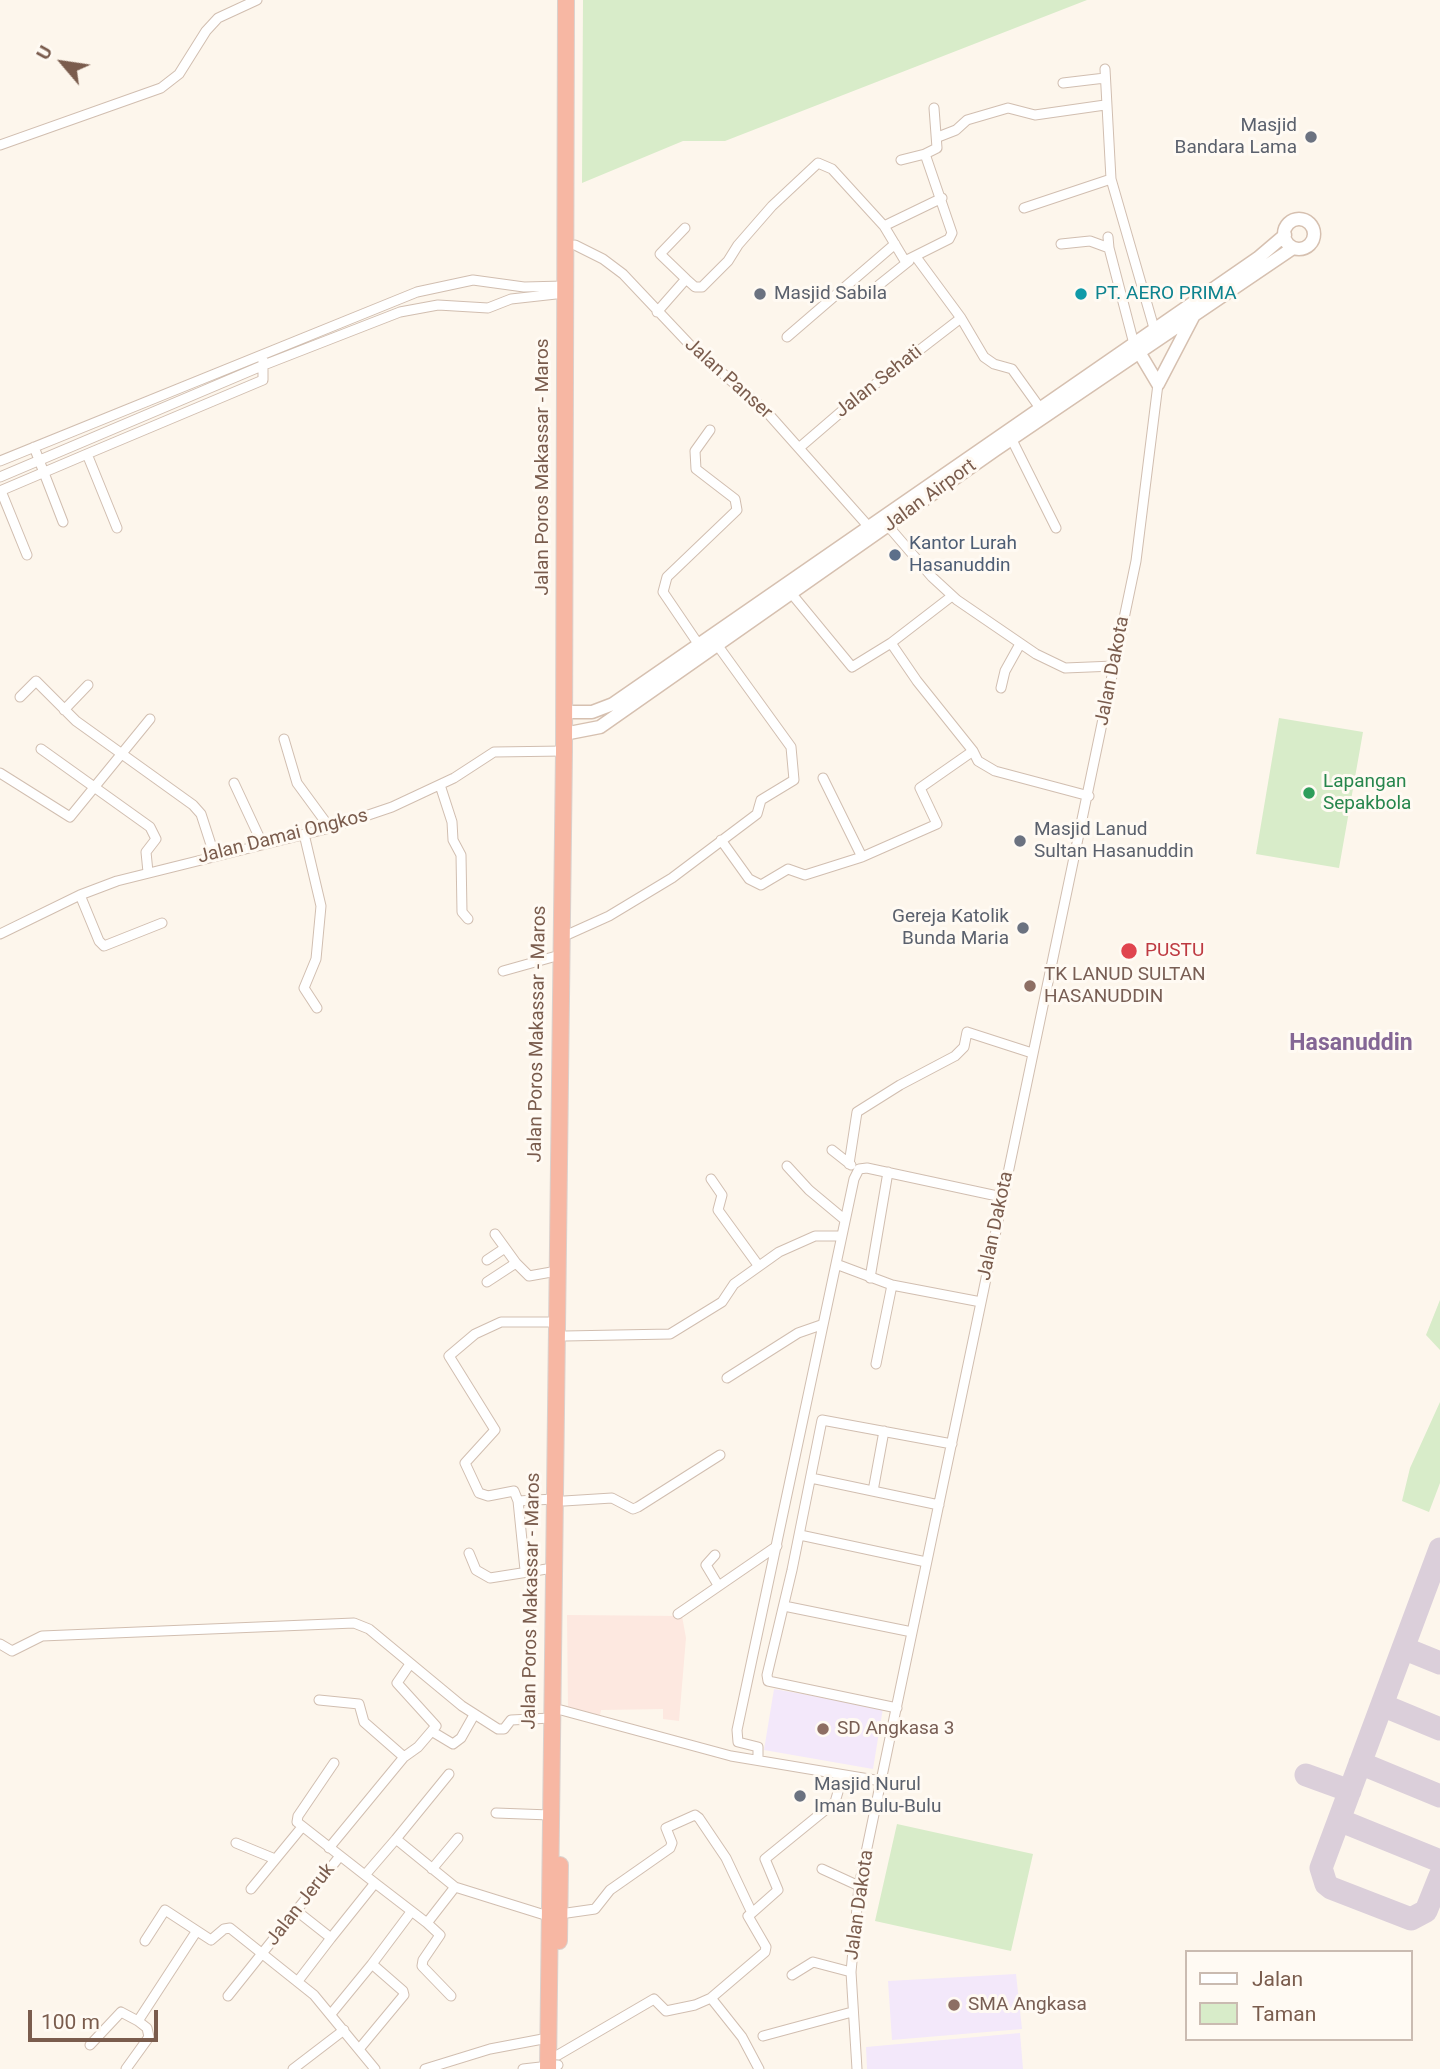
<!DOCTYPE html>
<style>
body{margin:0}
#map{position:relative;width:1440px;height:2069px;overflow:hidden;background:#fdf6ec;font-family:Roboto,sans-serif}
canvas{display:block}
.legend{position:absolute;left:1185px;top:1950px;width:228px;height:91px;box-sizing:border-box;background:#fffaf3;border:2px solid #cabbb1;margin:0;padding:9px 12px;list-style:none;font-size:21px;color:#7a5c4d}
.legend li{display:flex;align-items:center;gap:14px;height:35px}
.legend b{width:35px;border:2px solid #cabbb1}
.north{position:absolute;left:28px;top:28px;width:70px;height:70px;-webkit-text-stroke:5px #fffaf3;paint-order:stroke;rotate:299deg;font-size:19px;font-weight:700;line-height:28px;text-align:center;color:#7a5c4d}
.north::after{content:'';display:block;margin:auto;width:24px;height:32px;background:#7a5c4d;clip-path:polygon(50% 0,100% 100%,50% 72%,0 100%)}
.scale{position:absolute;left:28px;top:2010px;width:130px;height:32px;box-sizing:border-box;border:4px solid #7a5c4d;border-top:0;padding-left:9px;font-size:21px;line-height:24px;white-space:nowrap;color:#7a5c4d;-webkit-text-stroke:5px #fffaf3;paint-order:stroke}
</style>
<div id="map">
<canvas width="1440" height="2069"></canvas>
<ul class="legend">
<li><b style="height:9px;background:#fff"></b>Jalan</li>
<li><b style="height:19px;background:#d8ecc9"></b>Taman</li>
</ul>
<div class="north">U</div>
<div class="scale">100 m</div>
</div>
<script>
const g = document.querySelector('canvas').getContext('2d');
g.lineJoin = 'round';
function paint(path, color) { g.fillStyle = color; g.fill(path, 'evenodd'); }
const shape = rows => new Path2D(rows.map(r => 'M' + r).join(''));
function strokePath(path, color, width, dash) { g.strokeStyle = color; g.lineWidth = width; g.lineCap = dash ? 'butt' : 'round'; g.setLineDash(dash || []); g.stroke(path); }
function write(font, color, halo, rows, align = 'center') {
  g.font = font + ' Roboto,sans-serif'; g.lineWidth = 6; g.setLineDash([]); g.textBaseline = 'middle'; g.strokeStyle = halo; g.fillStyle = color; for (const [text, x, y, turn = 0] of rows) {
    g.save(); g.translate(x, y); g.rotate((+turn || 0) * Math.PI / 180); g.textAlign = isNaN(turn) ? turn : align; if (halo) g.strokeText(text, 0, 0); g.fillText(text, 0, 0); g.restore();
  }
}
paint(shape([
 [567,1615,682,1616,686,1638,679,1721,663,1719,663,1709,601,1710,600,1715,568,1709]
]), '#fde8e0');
paint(shape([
 [774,1689,883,1708,873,1769,764,1750],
 [1016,1974,1022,2029,892,2040,888,1981],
 [1020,2033,1023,2069,867,2069,866,2047]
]), '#f3e8fa');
paint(shape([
 [583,0,1087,0,725,141,683,141,582,183],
 [1279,718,1363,732,1339,868,1256,854],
 [1440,1300,1440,1350,1426,1335],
 [1440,1402,1440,1483,1429,1512,1402,1501,1410,1468],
 [897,1824,1033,1854,1011,1951,875,1921]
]), '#d8ecc9');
strokePath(shape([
 [1440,1549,1321,1868,1326,1884,1331,1888,1411,1919,1426,1911,1440,1876],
 [1403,1648,1440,1663],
 [1382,1705,1440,1729],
 [1360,1763,1440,1796],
 [1306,1775,1350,1791],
 [1339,1820,1440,1861]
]), '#dbcfda', 23);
const street = shape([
 [1105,69,1111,179,1154,328],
 [1063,83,1105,78],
 [938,137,956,130,967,120,1008,108,1035,115,1105,105],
 [0,145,161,88,179,74,206,31,218,18,257,0],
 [901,160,925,154],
 [1024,208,1111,179],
 [884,226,942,198],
 [685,228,660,254,686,279],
 [1108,237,1109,248],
 [1061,244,1090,241,1109,248,1134,344],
 [575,245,603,259,623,274,692,347,765,410,869,527],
 [916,257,961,318,984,357,994,364,1012,369,1040,408],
 [879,285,909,261],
 [657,312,686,279,695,287,702,287,728,261,738,245,772,206,818,163,832,169,884,226,905,261,949,239,952,233,925,154,937,148,934,108],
 [787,337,895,244],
 [1012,440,1056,528],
 [34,447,63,522],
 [799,448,856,399,961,318],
 [87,454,263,380,263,360],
 [0,461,417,292,473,280,524,287,564,286],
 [0,477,264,365,400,312,438,305,488,308,511,299,565,293],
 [0,491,87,454,117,528],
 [1,491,27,555],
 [889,527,932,577,957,600,1036,654,1065,668,1114,666],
 [791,593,852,667,891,643,917,681,973,751],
 [891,643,952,596],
 [699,645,663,592,667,577,737,510,735,499,696,469,695,451,710,430],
 [1001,688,1005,671,1020,644],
 [20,697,36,681,76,721,193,805,201,814,214,854],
 [64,710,88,685],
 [284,739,297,783,330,828],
 [41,749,150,827,156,839,146,852,148,872],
 [0,773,70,817,150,719],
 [823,778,862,857,937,824,920,788,973,751,978,761,995,771,1089,796],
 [234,783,262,843],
 [440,785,452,822,453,840,461,855,462,912,468,919],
 [304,834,321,906,316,959,304,988,317,1008],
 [721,840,749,879,761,885,788,869,805,875,862,857],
 [80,895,99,941,104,946,162,923],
 [0,934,80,895,117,881,330,828,392,807,454,778,494,752,564,751],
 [569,934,609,916,672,878,757,814,761,800,794,780,791,747,718,646],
 [503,971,560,955],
 [832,1150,851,1165],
 [849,1164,857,1112,900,1085,955,1056,964,1047,967,1032,1032,1053],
 [787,1166,809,1190,845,1220],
 [711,1179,722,1195,718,1210,758,1265],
 [495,1234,516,1263],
 [487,1260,505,1248],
 [836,1264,892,1285,981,1302],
 [870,1278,888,1172],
 [487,1282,516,1263,529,1276,557,1271],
 [565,1336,670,1334,722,1302,734,1284,779,1252,815,1236,841,1236],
 [876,1364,892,1285],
 [727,1378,798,1333,821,1325],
 [811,1478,939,1505],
 [873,1491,884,1431],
 [554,1499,518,1501,514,1491,488,1496,479,1493,465,1463,495,1430,449,1356,475,1334,501,1322,556,1322],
 [518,1501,525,1570],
 [564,1501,612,1498,633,1509,638,1507,720,1455],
 [800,1535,926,1562],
 [469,1553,476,1570,490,1578,553,1568],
 [715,1555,706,1565,718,1585],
 [784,1606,912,1632],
 [678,1614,777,1546],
 [0,1644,12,1651,42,1636,354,1623,369,1629,462,1706,498,1729,504,1729,511,1720,551,1718],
 [319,1700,359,1704,364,1722,404,1757],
 [897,1708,768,1681,767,1675,792,1570,822,1420,952,1444],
 [561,1710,731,1756,881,1781],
 [433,1732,453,1744,461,1738,474,1715],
 [758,1759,758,1747,738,1742,737,1730,854,1179,859,1169,867,1168,1002,1197],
 [334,1763,298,1816,297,1822,375,1883],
 [496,1813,550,1815],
 [396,1839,449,1774],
 [236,1843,275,1859],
 [329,1848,404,1757,418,1747,436,1726,397,1683,410,1664],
 [432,1869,458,1838],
 [822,1869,859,1886],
 [365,1875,396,1839,455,1887],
 [251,1889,302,1827],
 [298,1912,331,1938,375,1883,427,1923,455,1887,548,1916],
 [752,1913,778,1890,765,1859,835,1802,843,1775],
 [427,1923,440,1935,423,1960,422,1966,451,1996],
 [145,1941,165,1910,211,1940,224,1929,230,1928,314,1995,375,2069],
 [792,1975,813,1962,851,1972],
 [298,1981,331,1938],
 [228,1996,340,1856],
 [711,1998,742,2037,759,2069],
 [331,2014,372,1964],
 [763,2036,852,2012],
 [90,2045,121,2012,138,2021],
 [360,2048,404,1995,403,1991,372,1964,411,1912],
 [558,2055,654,1999,666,2011,695,2005,711,1998,765,1952,766,1947,748,1916,752,1913,726,1858,699,1818,695,1815,666,1828,672,1843,670,1848,610,1890,595,1909,560,1914],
 [126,2069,149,2037,147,2028,138,2021,196,1932],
 [293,2069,344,2030],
 [425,2069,490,2049,548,2038],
 [523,2069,558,2065],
 [857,2069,851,1972,859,1886,1136,561,1158,384]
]);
const secondary = shape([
 '1284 234a15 15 0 1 1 30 0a15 15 0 1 1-30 0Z',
 [1136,347,1158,384,1194,315],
 [564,712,592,712,613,704,1258,258,1285,235],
 [564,734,600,727,995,450,1293,248]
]);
const highway = shape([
 [559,1941,560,1865],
 [548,2069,564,751,566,0]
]);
strokePath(street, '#d1beb0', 11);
strokePath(secondary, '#d6c0b0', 15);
strokePath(highway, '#dad1cd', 18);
strokePath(street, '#fff', 9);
strokePath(secondary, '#fff', 12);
strokePath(highway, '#f7b7a3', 16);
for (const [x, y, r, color] of [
 [1311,137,7,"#6b7280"],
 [760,294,7,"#6b7280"],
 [1081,294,7,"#0f9aa8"],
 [895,555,7,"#5c6f8a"],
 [1309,793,7,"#2e9e5b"],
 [1020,841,7,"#6b7280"],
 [1023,928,7,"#6b7280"],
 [1129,951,9,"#e0444e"],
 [1030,986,7,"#8d6e63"],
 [823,1729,7,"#8d6e63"],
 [800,1796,7,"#6b7280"],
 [954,2005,7,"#8d6e63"]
]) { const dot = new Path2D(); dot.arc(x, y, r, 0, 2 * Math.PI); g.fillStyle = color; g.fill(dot); strokePath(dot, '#fffaf3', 2.5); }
write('19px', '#5b616d', '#fffaf3', [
 ["Masjid",1297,126,"right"],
 ["Bandara Lama",1297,148,"right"],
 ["Masjid Sabila",774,294],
 ["Masjid Lanud",1034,830],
 ["Sultan Hasanuddin",1034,852],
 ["Gereja Katolik",1009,917,"right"],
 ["Bunda Maria",1009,939,"right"],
 ["Masjid Nurul",814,1785],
 ["Iman Bulu-Bulu",814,1807]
], 'left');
write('19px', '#0d838f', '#fffaf3', [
 ["PT. AERO PRIMA",1095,294]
], 'left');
write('19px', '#7a5c4d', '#fffaf3', [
 ["Jalan Panser",728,379,42],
 ["Jalan Sehati",879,382,-38],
 ["Jalan Poros Makassar - Maros",543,467,-90],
 ["Jalan Airport",930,496,-36],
 ["Jalan Dakota",1113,671,-79],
 ["Jalan Damai Ongkos",283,837,-14],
 ["Jalan Poros Makassar - Maros",538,1034,-89],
 ["Jalan Dakota",996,1226,-78],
 ["Jalan Poros Makassar - Maros",532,1601,-89],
 ["Jalan Jeruk",301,1905,-52],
 ["Jalan Dakota",860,1905,-82]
]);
write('19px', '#4e5e75', '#fffaf3', [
 ["Kantor Lurah",909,544],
 ["Hasanuddin",909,566]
], 'left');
write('19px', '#27864d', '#fffaf3', [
 ["Lapangan",1323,782],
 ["Sepakbola",1323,804]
], 'left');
write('19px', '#be3a42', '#fffaf3', [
 ["PUSTU",1145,951]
], 'left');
write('19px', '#785e54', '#fffaf3', [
 ["TK LANUD SULTAN",1044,975],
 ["HASANUDDIN",1044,997],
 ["SD Angkasa 3",837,1729],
 ["SMA Angkasa",968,2005]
], 'left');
write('bold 23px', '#846695', '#fffaf3', [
 ["Hasanuddin",1351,1044]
]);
</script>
